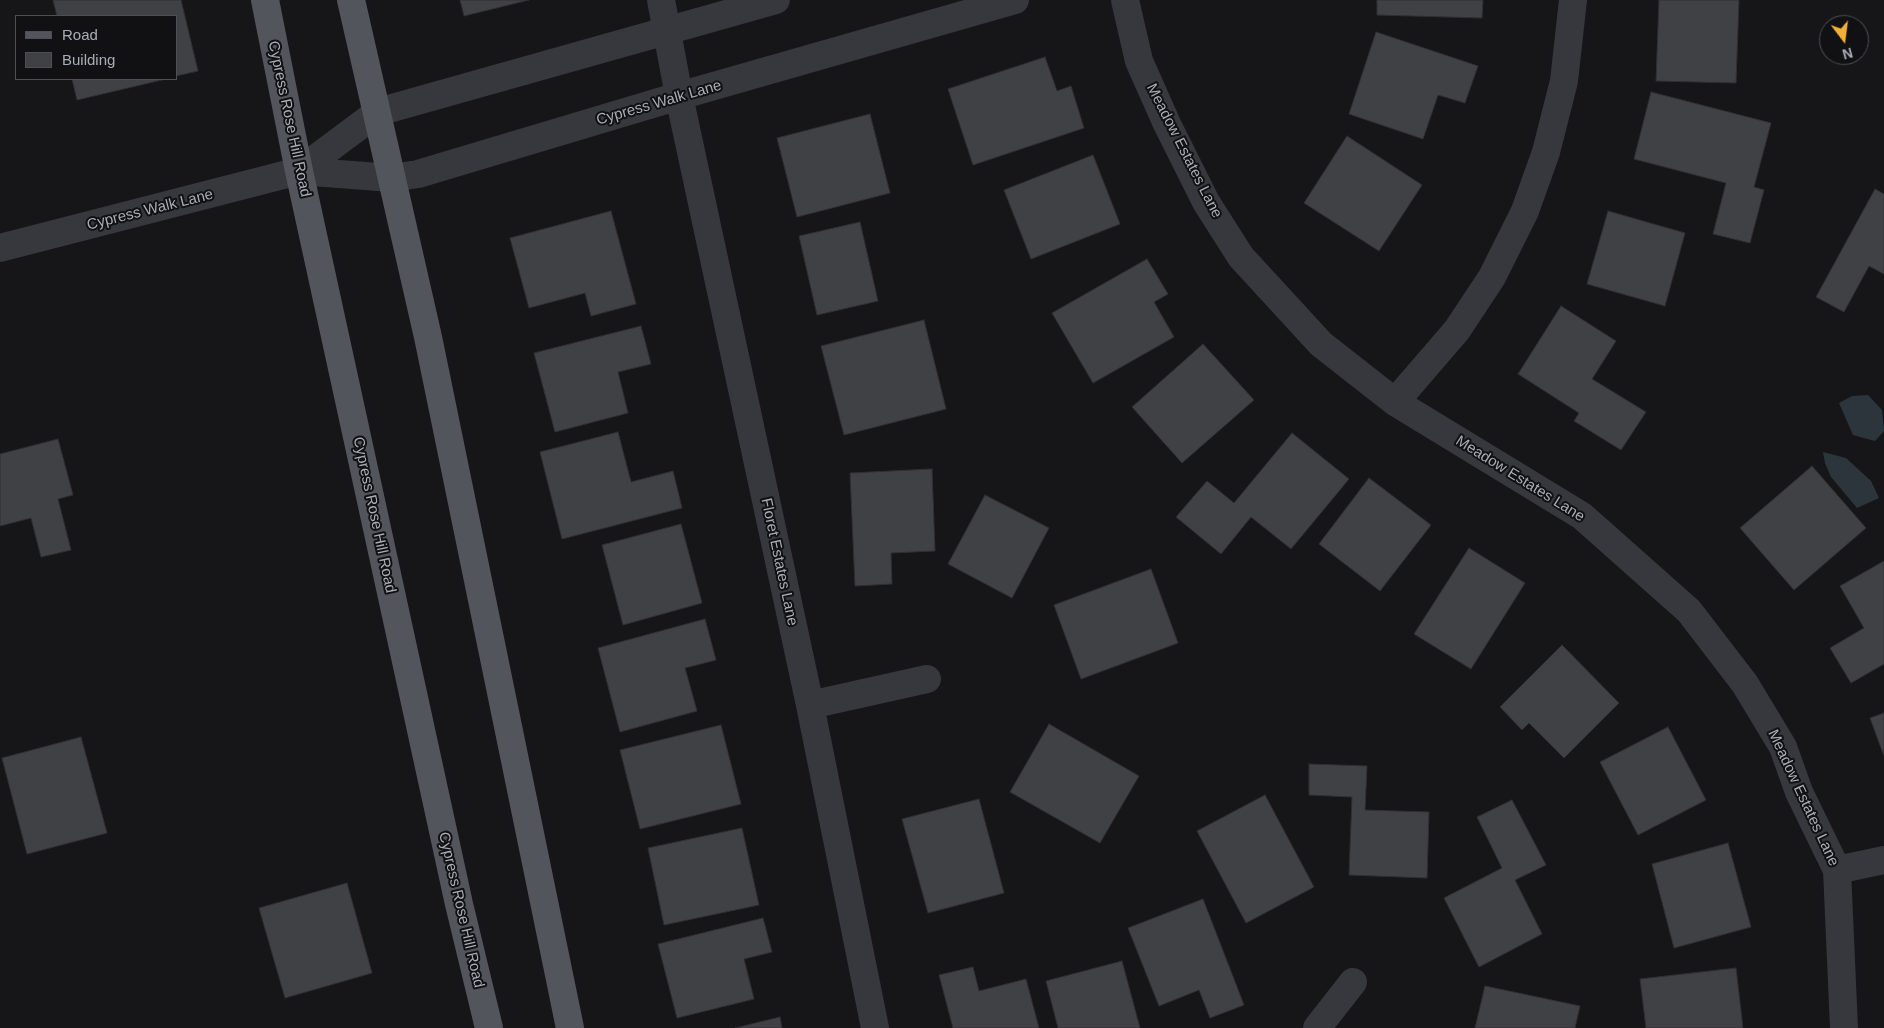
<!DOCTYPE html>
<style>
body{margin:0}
#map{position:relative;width:1884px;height:1028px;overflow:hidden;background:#161618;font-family:Helvetica,sans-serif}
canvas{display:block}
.legend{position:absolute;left:15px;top:15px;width:162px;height:65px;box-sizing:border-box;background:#111113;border:1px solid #4d4f55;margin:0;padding:6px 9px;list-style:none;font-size:15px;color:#a8adb8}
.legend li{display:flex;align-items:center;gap:10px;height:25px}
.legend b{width:25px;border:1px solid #4d4f55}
.north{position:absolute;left:1819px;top:15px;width:50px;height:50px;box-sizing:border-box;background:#111113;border:1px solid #4d4f55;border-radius:50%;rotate:165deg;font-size:14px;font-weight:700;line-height:20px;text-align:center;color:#a8adb8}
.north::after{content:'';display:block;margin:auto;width:18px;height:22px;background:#f2b134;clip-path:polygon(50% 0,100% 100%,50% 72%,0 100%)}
</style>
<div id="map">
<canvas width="1884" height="1028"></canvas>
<ul class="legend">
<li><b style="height:6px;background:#53555c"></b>Road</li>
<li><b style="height:14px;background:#404145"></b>Building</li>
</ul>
<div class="north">N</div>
</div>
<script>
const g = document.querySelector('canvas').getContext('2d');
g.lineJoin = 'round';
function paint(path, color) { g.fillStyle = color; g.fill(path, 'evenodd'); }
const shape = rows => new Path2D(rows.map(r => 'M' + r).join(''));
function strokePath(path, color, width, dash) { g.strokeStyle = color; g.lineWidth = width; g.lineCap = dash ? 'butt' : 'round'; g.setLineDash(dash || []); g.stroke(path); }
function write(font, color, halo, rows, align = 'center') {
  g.font = font + ' Helvetica,sans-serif'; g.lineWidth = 4; g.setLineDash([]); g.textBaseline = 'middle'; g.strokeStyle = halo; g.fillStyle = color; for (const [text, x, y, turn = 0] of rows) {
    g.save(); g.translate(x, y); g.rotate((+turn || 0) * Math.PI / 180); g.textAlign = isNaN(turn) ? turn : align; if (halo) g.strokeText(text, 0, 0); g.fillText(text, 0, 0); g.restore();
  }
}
paint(shape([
 [1868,395,1882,410,1884,431,1875,441,1853,435,1839,403,1852,396],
 [1823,452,1846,458,1871,481,1879,498,1857,508,1831,477,1825,463]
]), '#2c353c');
const building = shape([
 [53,0,181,0,198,71,176,76,176,16,57,16,53,0],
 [460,0,529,0,464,16,460,0],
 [1377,0,1483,0,1482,18,1377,15,1377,0],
 [1659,0,1739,0,1736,83,1656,81,1659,0],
 [1376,32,1478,66,1465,103,1438,95,1423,139,1349,114,1376,32],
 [1045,57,1057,91,1071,86,1084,128,973,165,948,89,1045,57],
 [72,79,166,79,77,100,72,79],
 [1651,92,1771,123,1754,187,1764,190,1750,243,1713,234,1726,183,1634,159,1651,92],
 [870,114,890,193,797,217,777,138,870,114],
 [1347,136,1422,185,1379,251,1304,203,1347,136],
 [1093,155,1120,224,1031,259,1004,190,1093,155],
 [1875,189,1884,194,1884,274,1869,266,1844,312,1816,297,1875,189],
 [611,211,636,304,591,316,585,293,529,308,510,238,611,211],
 [1608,211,1685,233,1665,306,1587,284,1608,211],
 [860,222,878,301,817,315,799,236,860,222],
 [1147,259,1168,294,1154,302,1174,337,1093,383,1052,313,1147,259],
 [1561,306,1616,341,1592,379,1646,412,1621,450,1574,421,1579,413,1518,374,1561,306],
 [924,320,946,409,844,435,821,346,924,320],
 [641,326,651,364,618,372,628,413,555,432,534,353,641,326],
 [1203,344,1254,400,1182,463,1132,407,1203,344],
 [618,432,631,482,673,471,682,508,562,539,540,452,618,432],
 [1292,433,1349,479,1291,549,1251,517,1221,554,1176,517,1207,481,1234,503,1292,433],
 [58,439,73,495,58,499,71,550,41,557,31,518,0,526,0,454,58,439],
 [1812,466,1866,528,1794,590,1740,528,1812,466],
 [932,469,935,551,891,553,892,584,855,586,850,473,932,469],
 [1369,478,1431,525,1380,591,1319,544,1369,478],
 [985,495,1049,528,1012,598,948,564,985,495],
 [681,524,702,603,623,625,602,545,681,524],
 [1469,548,1525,583,1471,669,1414,634,1469,548],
 [1884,561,1884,664,1851,683,1830,648,1864,628,1840,586,1884,561],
 [1151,569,1178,643,1081,679,1054,605,1151,569],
 [705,619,716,660,685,668,697,711,620,732,598,648,705,619],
 [1562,645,1619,703,1564,758,1529,723,1522,730,1500,707,1562,645],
 [1884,713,1884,756,1870,718,1884,713],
 [1049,724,1139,776,1100,843,1010,792,1049,724],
 [721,725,741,804,640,829,620,750,721,725],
 [1668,727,1706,800,1638,835,1600,762,1668,727],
 [81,737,107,833,27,854,2,758,81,737],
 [1309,764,1367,766,1365,810,1429,812,1427,878,1349,875,1352,797,1309,795,1309,764],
 [1265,795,1314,887,1246,923,1197,831,1265,795],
 [979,799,1004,893,928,913,902,819,979,799],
 [1512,800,1546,865,1515,880,1542,934,1479,967,1444,898,1502,868,1477,817,1512,800],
 [742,828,759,905,664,925,648,848,742,828],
 [1728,843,1751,927,1674,948,1652,864,1728,843],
 [347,883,372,973,285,998,259,908,347,883],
 [1203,899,1244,1005,1210,1018,1199,990,1159,1006,1128,928,1203,899],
 [763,918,772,952,744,959,754,999,677,1018,658,944,763,918],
 [1122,961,1140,1028,1058,1028,1046,981,1122,961],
 [973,967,979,991,1026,979,1039,1028,953,1028,939,975,973,967],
 [1736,968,1743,1028,1646,1028,1640,979,1736,968],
 [1485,986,1580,1006,1575,1028,1475,1028,1485,986],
 [780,1017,782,1028,735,1028,780,1017]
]);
paint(building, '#404145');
strokePath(building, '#303034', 1);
strokePath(shape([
 [661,0,679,96,810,705,875,1028],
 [1125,0,1139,61,1167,124,1206,202,1241,257,1321,344,1395,402,1582,516,1689,611,1745,684,1783,747,1799,792,1837,870,1844,1028],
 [299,171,378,112,776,0],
 [0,248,299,171,392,178,418,174,679,96,1015,0],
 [1395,402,1457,330,1492,277,1525,211,1546,152,1564,81,1573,0],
 [810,705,927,679],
 [1837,870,1884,860],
 [1317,1028,1353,982]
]), '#37383d', 28);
strokePath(shape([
 [265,0,299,171,459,904,489,1028],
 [351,0,428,337,570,1028]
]), '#53555c', 28);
write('15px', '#a8adb8', '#111113', [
 ["Cypress Walk Lane",659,103,-16],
 ["Cypress Rose Hill Road",289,119,78],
 ["Meadow Estates Lane",1184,151,63],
 ["Cypress Walk Lane",150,210,-14],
 ["Meadow Estates Lane",1520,479,32],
 ["Cypress Rose Hill Road",374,515,78],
 ["Floret Estates Lane",779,562,78],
 ["Meadow Estates Lane",1803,798,65],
 ["Cypress Rose Hill Road",461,910,77]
]);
</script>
